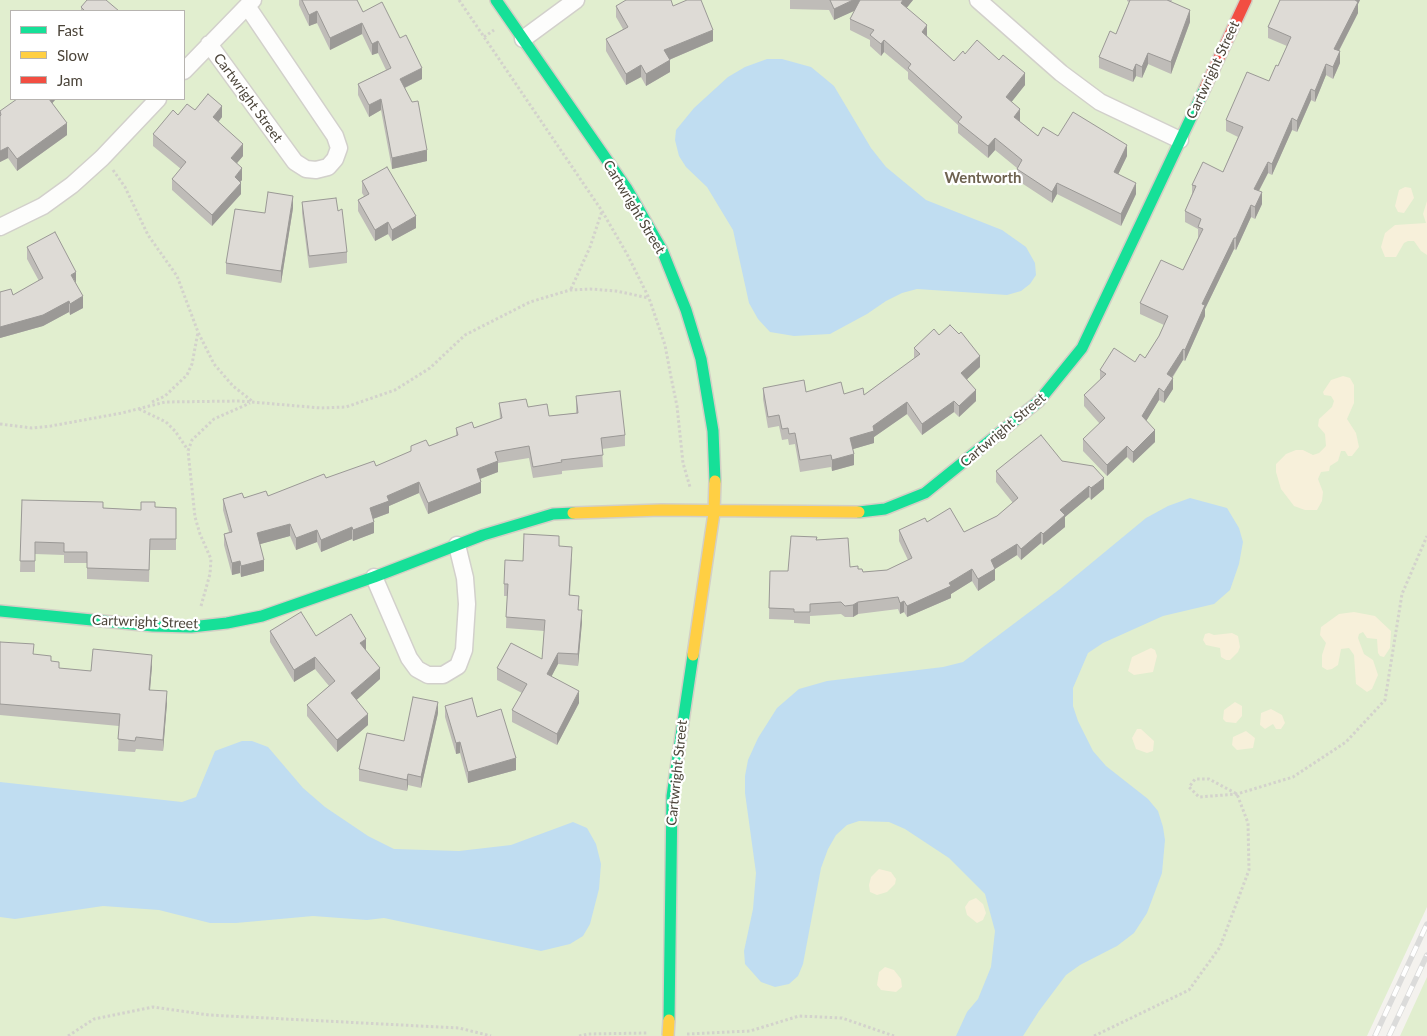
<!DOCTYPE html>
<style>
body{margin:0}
#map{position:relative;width:1427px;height:1036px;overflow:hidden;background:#f4f2ee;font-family:Lato,sans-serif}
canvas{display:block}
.legend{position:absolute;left:10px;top:10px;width:175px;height:90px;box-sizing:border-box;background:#fff;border:1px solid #b7b4b0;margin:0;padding:6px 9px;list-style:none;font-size:15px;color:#4b4439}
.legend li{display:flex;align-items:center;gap:10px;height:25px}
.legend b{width:25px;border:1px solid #b7b4b0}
</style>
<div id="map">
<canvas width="1427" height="1036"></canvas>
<ul class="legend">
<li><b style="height:6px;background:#16e098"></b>Fast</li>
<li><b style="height:6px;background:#ffcf43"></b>Slow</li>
<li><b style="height:6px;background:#f24e42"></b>Jam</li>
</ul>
</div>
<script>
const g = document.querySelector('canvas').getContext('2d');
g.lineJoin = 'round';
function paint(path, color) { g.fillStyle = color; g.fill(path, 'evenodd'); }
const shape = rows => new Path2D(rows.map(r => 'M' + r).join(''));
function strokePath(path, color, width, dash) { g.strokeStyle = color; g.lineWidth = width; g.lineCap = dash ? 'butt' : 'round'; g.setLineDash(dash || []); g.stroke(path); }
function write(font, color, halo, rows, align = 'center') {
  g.font = font + ' Lato,sans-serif'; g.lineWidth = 4.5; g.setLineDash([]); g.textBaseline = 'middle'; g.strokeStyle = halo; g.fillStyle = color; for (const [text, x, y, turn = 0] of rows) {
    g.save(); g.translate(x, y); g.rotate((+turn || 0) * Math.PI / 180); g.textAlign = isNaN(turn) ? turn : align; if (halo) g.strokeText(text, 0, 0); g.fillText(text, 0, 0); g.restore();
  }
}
paint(shape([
 [0,0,1427,0,1427,907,1367,1036,0,1036],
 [11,11,184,11,184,99,11,99],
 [1427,977,1427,1036,1400,1036]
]), '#e1eecf');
paint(shape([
 [1405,187,1411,188,1414,198,1404,213,1398,212,1395,206,1399,190],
 [1427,201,1427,255,1421,251,1414,241,1408,241,1404,243,1396,257,1385,257,1381,247,1385,233,1395,225,1426,223,1423,214],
 [1343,376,1350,378,1354,385,1354,403,1347,419,1356,433,1359,447,1352,456,1348,456,1345,451,1341,451,1338,461,1330,466,1329,471,1321,472,1318,479,1323,492,1322,501,1317,510,1305,510,1294,506,1281,489,1276,472,1276,464,1286,454,1296,450,1303,450,1313,455,1319,453,1326,446,1325,434,1318,426,1319,419,1332,407,1334,401,1331,396,1324,395,1323,392,1331,380],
 [1354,612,1375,616,1391,631,1390,648,1384,657,1380,656,1378,653,1377,639,1367,638,1363,632,1359,634,1358,638,1364,654,1373,660,1378,675,1372,689,1367,692,1356,684,1354,655,1349,648,1341,649,1338,665,1332,669,1327,670,1322,667,1322,655,1326,643,1320,635,1321,627,1339,614],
 [1209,633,1214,635,1232,633,1238,636,1240,647,1238,652,1230,660,1226,660,1221,657,1220,648,1206,645,1203,640,1205,634],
 [1151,648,1155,650,1157,656,1153,672,1134,675,1128,671,1132,657],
 [1235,702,1242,706,1242,716,1236,723,1226,722,1223,719,1224,710],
 [1271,709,1282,715,1285,723,1281,729,1276,729,1273,724,1265,729,1260,725,1261,713],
 [1137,729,1141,729,1154,741,1153,751,1147,753,1136,749,1132,738],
 [1246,731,1255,738,1253,748,1237,750,1232,745,1233,737],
 [879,869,891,872,896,879,895,884,887,892,877,895,870,892,869,885,871,877],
 [976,898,983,904,986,913,983,920,977,923,967,915,965,907,969,901],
 [885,967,894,970,901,979,902,987,896,992,881,990,877,985,879,972]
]), '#f7f0da');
paint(shape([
 [767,59,782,59,811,67,822,76,834,86,871,148,886,167,926,200,1002,230,1026,247,1035,263,1036,275,1030,284,1021,291,1007,295,917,289,902,293,886,301,867,314,830,334,794,336,770,332,758,319,749,303,733,230,707,187,686,167,679,156,675,140,676,130,694,108,728,77,745,67],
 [1190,498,1227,508,1239,528,1243,542,1239,564,1230,590,1214,604,1163,616,1103,643,1088,653,1073,688,1073,706,1078,721,1093,751,1106,766,1148,799,1158,811,1163,827,1165,840,1162,873,1147,913,1134,933,1117,946,1080,965,1066,975,1039,1011,1023,1036,956,1036,967,1012,978,999,991,967,995,931,985,894,949,858,905,829,889,822,859,821,847,825,836,835,828,849,821,868,803,964,798,976,789,984,775,987,761,982,745,964,744,951,753,909,756,873,745,793,745,776,748,760,758,738,777,708,799,689,827,681,943,667,963,662,1060,589,1146,518,1168,506],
 [242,741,252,741,268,747,303,788,325,807,368,836,394,849,459,851,511,845,573,822,587,828,596,844,601,864,599,889,590,924,583,936,570,944,541,951,384,918,367,920,313,916,236,923,210,923,159,910,103,906,15,919,0,917,0,782,182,802,196,797,215,751]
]), '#c0ddf1');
const street = shape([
 [978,0,1061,73,1100,102,1180,140],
 [523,39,576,0],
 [209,44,295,162,306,169,316,170,328,167,335,159,339,148,335,136,247,6],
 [184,71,253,0],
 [0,227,43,206,72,185,102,158,158,99],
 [374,577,409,658,417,669,428,675,443,675,458,666,464,650,467,604,465,578,457,545]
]);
const fast = shape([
 [496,0,627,189,662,250,686,310,701,359,713,431,715,481],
 [859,512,885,509,925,493,1039,401,1082,348,1205,88],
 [0,611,153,626,191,627,227,623,262,616,374,577,483,535,553,514,573,513],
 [669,1020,672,796,693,655]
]);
const slow = shape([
 [573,513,661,510,859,512],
 [693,655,714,513,715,481]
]);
const jam = shape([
 [1205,88,1246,0]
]);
strokePath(street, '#d2d0cb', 19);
strokePath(fast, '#d3cfc5', 14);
strokePath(slow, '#d3cfc5', 14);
strokePath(jam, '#d3cfc5', 14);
strokePath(shape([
 [459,0,602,211,627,254,649,298,665,345,671,377,677,406,683,463,690,487],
 [484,37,494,30],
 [113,170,125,187,148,235,177,276,198,332,214,364,233,386,252,401],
 [571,289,590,247,602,211],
 [152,402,165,396,187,375,192,364,198,332],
 [139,409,166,422,175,431,188,450],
 [0,424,32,428,51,426,122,413,165,402,240,401,321,408,346,407,395,390,430,368,465,335,530,302,570,290,590,289,616,291,649,298],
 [201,606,210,574,211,559,200,534,195,517,188,451,192,440,214,419,250,403],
 [687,1034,750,1031,799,1016,842,1018,894,1036],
 [68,1036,94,1019,153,1007,209,1015,459,1028,491,1036],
 [579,1036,588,1034,648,1033],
 [1094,1036,1189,990,1220,947,1249,870,1248,823,1237,794,1209,779,1195,779,1189,787,1199,797,1237,794,1293,777,1346,742,1385,700,1402,594,1427,536]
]), '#d3d2cc', 3, [2.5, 2.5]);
strokePath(street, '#fdfdfc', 16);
strokePath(fast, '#16e098', 11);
strokePath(slow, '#ffcf43', 11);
strokePath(jam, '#f24e42', 11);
const rail = shape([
 [1375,1036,1427,924],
 [1389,1036,1427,955]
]);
strokePath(rail, '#dbdbda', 5.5);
strokePath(rail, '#fff', 4, [11]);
const slowBridge = shape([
 [668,1036,669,1020]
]);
strokePath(slowBridge, '#d3cfc5', 14, []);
strokePath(slowBridge, '#ffcf43', 11);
paint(shape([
 [299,0,357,0,363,12,400,38,422,79,405,88,427,161,392,169,381,110,369,117,358,95,358,84,386,70,378,53,372,55,362,34,330,50,317,23,309,26,299,5],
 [790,0,913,0,906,8,927,36,954,61,965,54,1025,85,1011,102,1020,121,1019,121,1038,136,1058,136,1127,156,1118,174,1136,194,1121,226,1057,194,1052,203,1017,180,1017,168,995,150,988,158,958,133,958,125,908,79,908,72,884,52,881,56,870,46,870,40,850,30,850,19,855,10,834,20,829,10,790,9],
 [1127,0,1172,0,1171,2,1190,22,1171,74,1148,64,1142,78,1136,76,1133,82,1099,68,1099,57,1116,34,1129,2,1127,1],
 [1280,0,1360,0,1358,4,1358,13,1339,51,1340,63,1333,79,1326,75,1315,102,1311,100,1297,132,1292,130,1272,175,1268,173,1259,191,1262,204,1255,219,1251,217,1236,250,1234,249,1205,309,1205,316,1185,361,1183,360,1173,377,1173,389,1164,403,1159,400,1146,421,1155,442,1133,463,1127,457,1107,476,1083,451,1083,439,1100,424,1084,406,1084,395,1100,380,1100,370,1135,362,1145,358,1159,336,1164,325,1140,314,1140,303,1183,270,1198,238,1198,229,1185,222,1185,211,1192,194,1192,185,1223,172,1238,137,1226,131,1226,120,1269,81,1278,66,1287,46,1268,38,1268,27],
 [616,6,673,6,713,41,669,60,670,72,646,86,641,77,626,85,606,51,606,39,623,29,616,17],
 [81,7,119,11,81,11],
 [52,103,67,135,17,171,8,158,0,162,0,111],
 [195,110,222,117,218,122,243,156,237,163,242,180,240,182,241,194,212,226,172,190,172,179,181,169,153,146,153,134,178,115],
 [362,181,416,228,392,241,388,234,375,241,358,211,358,200,364,196,362,193],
 [302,202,338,211,347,252,347,263,309,268,302,213],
 [293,208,281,283,226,274,226,263,265,213],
 [27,247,76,283,83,308,70,315,69,312,43,326,0,338,0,292,13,295,39,281,27,259],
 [939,335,980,367,967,379,976,401,959,417,954,412,922,435,907,414,874,437,874,443,853,449,854,465,832,471,831,467,800,472,795,444,789,445,788,439,782,440,779,426,768,428,763,399,763,388,806,392,864,395,914,359,914,348],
 [576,396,625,435,625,446,602,449,603,467,562,471,562,474,533,478,529,458,498,463,498,472,480,479,481,493,428,514,419,493,389,506,389,513,373,519,374,533,353,541,352,539,321,552,317,542,296,550,290,536,260,544,264,571,241,577,240,573,232,575,224,545,224,534,229,532,223,510,223,499,268,496,326,478,376,466,456,436,456,428,474,428,500,419,499,403,528,407,549,416,576,413],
 [1062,461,1104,489,1091,500,1089,497,1065,517,1065,527,1043,545,1041,543,1021,560,1017,555,995,569,995,580,978,591,972,581,951,594,951,598,907,617,904,612,900,614,898,609,858,614,853,617,845,617,841,614,810,616,810,624,794,623,794,620,769,619,770,571,788,571,816,540,850,567,863,572,887,570,908,560,899,541,899,530,927,522,964,532,997,516,1013,503,996,482,996,471],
 [22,500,103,508,141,510,155,507,176,508,176,550,150,550,149,582,87,579,87,563,64,563,64,555,35,554,35,572,20,572],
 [559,546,572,559,570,595,579,610,582,622,578,666,558,664,551,677,579,703,557,745,512,722,512,710,522,693,497,680,497,668,542,659,544,631,506,628,507,596,504,596,504,584,523,561],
 [270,631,316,636,366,651,380,679,356,700,368,725,337,752,307,716,307,705,329,686,315,669,294,682,270,642],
 [0,642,51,661,59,668,91,671,152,666,150,690,167,703,163,751,136,749,135,752,118,751,119,726,0,715],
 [445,706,477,717,516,770,468,783,460,753,456,754,445,717],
 [438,713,421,788,408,785,407,791,359,781,359,769,404,741]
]), '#bfbcb8');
paint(shape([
 [853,0,863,0,863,7,834,20,834,9],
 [903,0,913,0,901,15,901,3],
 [1354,0,1360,0,1358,4,1358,13,1334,60,1334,49],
 [1190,10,1190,22,1171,74,1171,62],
 [317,11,317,23,309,26,309,15],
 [362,23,362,34,330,50,330,38],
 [927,25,927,37,922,32],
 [713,30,713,41,664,62,664,50],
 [884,40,884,52,881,56,881,44],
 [378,41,378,53,372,55,372,44],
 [1340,51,1340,63,1333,79,1333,67],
 [1148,53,1148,64,1142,78,1142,67],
 [670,60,670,72,646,86,646,74],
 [1136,64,1136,76,1133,82,1133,71],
 [1326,64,1326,75,1315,102,1315,91],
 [641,65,641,77,626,85,626,74],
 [422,68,422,79,400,90,400,79],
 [1025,73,1025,85,1006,109,1006,97],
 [1311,89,1311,100,1297,132,1297,121],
 [48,99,56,99,48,108],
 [381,99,381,110,369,117,369,105],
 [222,106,222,117,213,129,213,117],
 [1020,109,1020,121,1014,128,1014,117],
 [1292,118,1292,130,1272,175,1272,164],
 [67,123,67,135,17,171,17,159],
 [995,138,995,150,988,158,988,146],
 [243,144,243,156,231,170,231,158],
 [1127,145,1127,156,1114,183,1114,172],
 [8,147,8,158,0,162,0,151],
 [427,150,427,161,392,169,392,158],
 [1268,162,1268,173,1254,200,1254,189],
 [242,168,242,180,235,188,235,177],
 [241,183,241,194,212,226,212,215],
 [1057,183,1057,194,1052,203,1052,192],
 [1136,183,1136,194,1121,226,1121,214],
 [1262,192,1262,204,1255,219,1255,207],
 [293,196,293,208,281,283,281,271],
 [1251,205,1251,217,1236,250,1236,238],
 [416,216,416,228,392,241,392,230],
 [388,222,388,234,375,241,375,230],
 [1234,238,1234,249,1205,309,1205,316,1185,361,1185,350,1202,304],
 [76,272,76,283,71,275],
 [83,296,83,308,70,315,70,304],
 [69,301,69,312,43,326,0,338,0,327],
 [1183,349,1183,360,1167,385,1167,374],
 [980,356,980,367,961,385,961,373],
 [1173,378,1173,389,1164,403,1164,392],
 [1159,388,1159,400,1142,428,1142,416],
 [976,390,976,401,959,417,959,406],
 [954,401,954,412,922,435,922,424],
 [907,402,907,414,874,437,874,443,850,450,850,438,873,426],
 [1155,430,1155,442,1133,463,1133,452],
 [1127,446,1127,457,1107,476,1107,465],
 [854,454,854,465,832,471,832,460],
 [498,461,498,472,477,480,477,469],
 [1104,478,1104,489,1091,500,1091,488],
 [419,482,419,493,389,506,389,513,370,520,370,508,387,496],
 [481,482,481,493,428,514,428,503],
 [1089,486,1089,497,1065,517,1065,527,1043,545,1043,534,1060,510],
 [374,522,374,533,353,541,353,530],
 [290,524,290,536,257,545,257,533],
 [352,527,352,539,321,552,321,540],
 [317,530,317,542,296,550,296,538],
 [1041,532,1041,543,1021,560,1021,549],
 [1017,544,1017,555,995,569,995,580,978,591,978,579,991,560],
 [264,560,264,571,241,577,241,566],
 [240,561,240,573,232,575,232,563],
 [972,569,972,581,951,594,951,598,907,617,907,606,949,583],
 [904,601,904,612,900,614,900,603],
 [858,602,858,614,853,617,853,605],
 [582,610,582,622,578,666,578,654],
 [366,639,366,651,360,643],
 [558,653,558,664,547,685,547,674],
 [152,655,152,666,149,701,149,690],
 [315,657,315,669,294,682,294,670],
 [380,668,380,679,351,705,351,693],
 [167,691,167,703,163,751,163,740],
 [579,691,579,703,557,745,557,734],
 [438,702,438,713,421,788,421,777],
 [368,714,368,725,337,752,337,740],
 [460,742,460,753,456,754,456,743],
 [516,758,516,770,468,783,468,772],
 [408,774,408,785,407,791,407,780]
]), '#9b9996');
const building = shape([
 [87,0,106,0,119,11,84,11,85,11,81,7,87,0],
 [302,0,357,0,363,12,382,2,400,38,406,35,422,68,400,79,412,102,418,101,427,150,392,158,381,99,369,105,358,84,391,68,378,41,372,44,362,23,330,38,317,11,309,15,302,0],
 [626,0,671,0,673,6,687,0,701,0,713,30,664,50,670,60,646,74,641,65,626,74,606,39,628,27,616,6,626,0],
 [830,0,853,0,834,9,830,0],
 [860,0,903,0,901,3,927,25,922,32,954,61,963,51,965,54,977,40,999,60,1003,55,1025,73,1006,97,1020,109,1014,117,1038,136,1043,127,1058,136,1073,112,1127,145,1114,172,1136,183,1121,214,1057,183,1052,192,1017,169,1022,160,995,138,988,146,958,122,962,117,908,68,911,64,884,40,881,44,870,35,874,30,850,19,860,0],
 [1130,0,1167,0,1190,10,1171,62,1148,53,1142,67,1136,64,1133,71,1099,57,1110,31,1116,34,1130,0],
 [1280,0,1355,0,1358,2,1334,49,1340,51,1333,67,1326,64,1315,91,1311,89,1297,121,1292,118,1272,164,1268,162,1254,189,1262,192,1255,207,1251,205,1236,238,1234,238,1202,304,1205,305,1185,350,1183,349,1167,374,1173,378,1164,392,1159,388,1142,416,1155,430,1133,452,1127,446,1107,465,1083,439,1105,418,1084,395,1106,374,1100,370,1114,348,1135,362,1140,354,1145,358,1159,336,1168,316,1140,303,1161,260,1183,270,1200,235,1203,229,1198,227,1201,219,1185,211,1196,186,1192,185,1203,162,1223,172,1243,127,1226,120,1247,72,1269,81,1276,65,1278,66,1291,37,1268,27,1280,0],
 [208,94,222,106,213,117,243,144,231,158,242,168,235,177,241,183,212,215,172,179,186,162,153,134,173,110,178,115,187,104,195,110,208,94],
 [17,99,49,99,67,123,17,159,8,147,0,151,0,116,1,115,0,111,17,99],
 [387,167,416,216,392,230,388,222,375,230,358,200,369,194,362,181,387,167],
 [268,192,293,196,281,271,226,263,235,209,265,213,268,192],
 [336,198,338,211,342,209,347,252,309,256,302,202,336,198],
 [55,232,76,272,71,275,83,296,70,304,69,301,43,315,0,327,0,292,11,289,13,295,43,278,27,247,55,232],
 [950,325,959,334,961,332,980,356,961,373,976,390,959,406,954,401,922,424,907,402,873,426,874,431,850,438,854,454,832,460,831,455,800,460,795,433,789,434,788,428,782,429,779,415,768,417,763,388,804,380,806,392,841,382,844,394,863,388,864,395,920,354,914,348,934,329,939,335,950,325],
 [620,391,625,435,601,438,603,455,561,460,562,462,533,467,529,446,495,452,498,461,477,469,481,482,428,503,419,482,387,496,389,501,370,508,374,522,353,530,352,527,321,540,317,530,296,538,290,524,257,533,264,560,241,566,240,561,232,563,224,534,232,532,223,499,242,493,244,498,266,491,268,496,324,474,326,478,374,461,376,466,411,451,411,446,426,440,429,446,458,435,456,428,472,422,474,428,502,418,499,403,526,399,528,407,547,404,549,416,578,413,576,396,620,391],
 [1041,435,1062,461,1093,466,1104,478,1091,488,1089,486,1060,510,1065,515,1043,534,1041,532,1021,549,1017,544,991,560,995,569,978,579,972,569,949,583,951,586,907,606,904,601,900,603,898,597,858,602,853,605,845,606,841,602,810,604,810,612,794,612,794,609,769,608,770,571,788,571,791,536,817,537,816,540,848,538,850,567,858,566,858,569,862,569,863,572,887,570,912,558,899,530,925,518,927,522,950,508,964,532,997,516,1018,498,996,471,1041,435],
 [22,500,103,502,103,508,141,510,141,502,155,502,155,507,176,508,176,539,150,539,149,570,87,568,87,552,64,552,64,543,35,542,35,561,20,561,22,500],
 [524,534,559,536,559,546,572,547,569,595,579,596,578,610,582,610,578,654,558,653,547,674,579,691,557,734,512,710,527,684,497,668,511,643,542,659,545,620,506,617,508,584,504,584,505,560,523,561,524,534],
 [301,612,316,636,351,614,366,639,360,643,380,668,351,693,368,714,337,740,307,705,335,681,315,657,294,670,270,631,301,612],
 [0,642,34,644,33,654,51,656,51,661,59,662,59,668,91,671,93,649,152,655,149,690,167,691,163,740,136,737,135,741,118,739,120,714,0,704,0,642],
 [413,697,438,702,421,777,408,774,407,780,359,769,367,733,404,741,413,697],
 [472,698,477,717,501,709,516,758,468,772,460,742,456,743,445,706,472,698]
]);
paint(building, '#dedbd6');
strokePath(building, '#9b9996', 1);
write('14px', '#4b4439', '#fff', [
 ["Cartwright Street",1213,70,-65],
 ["Cartwright Street",248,98,54],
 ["Cartwright Street",634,207,59],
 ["Cartwright Street",1003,430,-40],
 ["Cartwright Street",145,622,2],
 ["Cartwright Street",677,773,-84]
]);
write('bold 15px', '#6e6250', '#fff', [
 ["Wentworth",983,178]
]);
</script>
